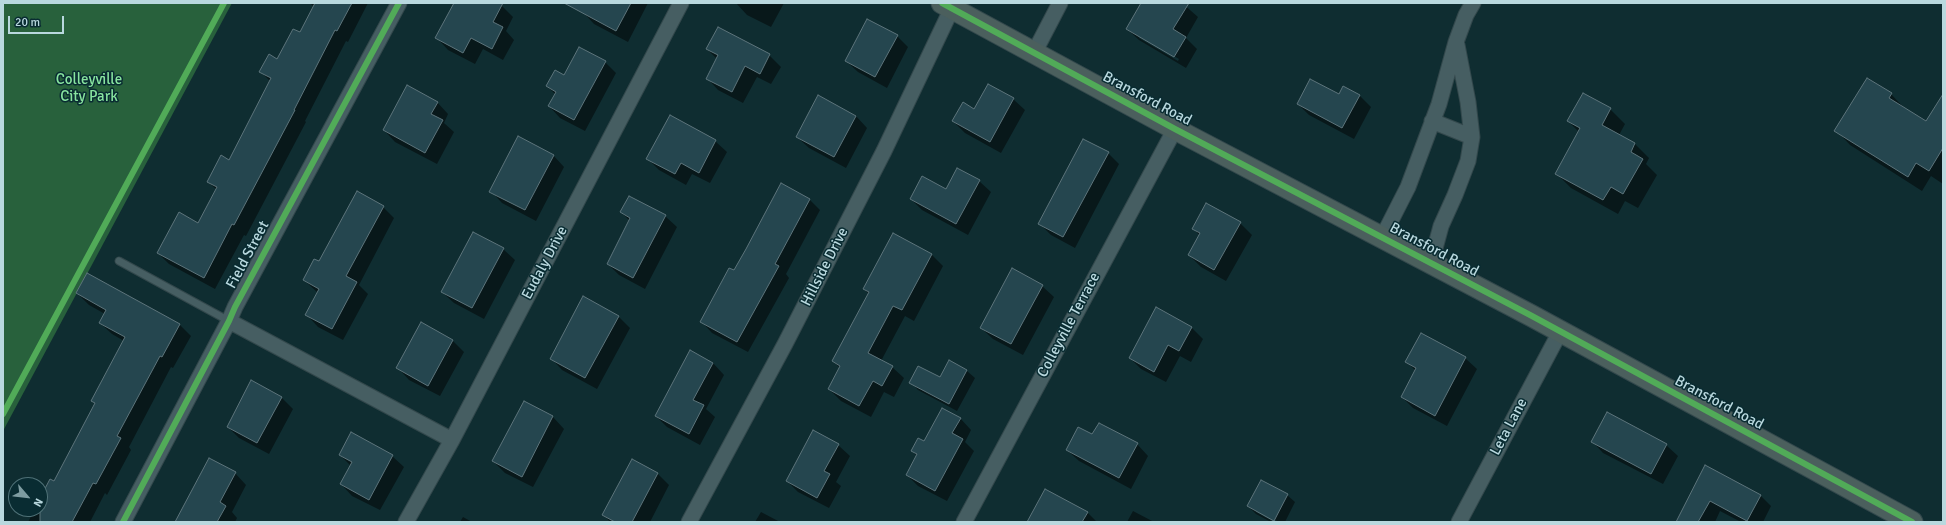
<!DOCTYPE html>
<style>
body{margin:0}
#map{position:relative;width:1946px;height:525px;overflow:hidden;background:#0f2d31;font-family:Signika,sans-serif}
canvas{display:block}
.frame{position:absolute;inset:0;border:4px solid #b9d8de;pointer-events:none}
.north{position:absolute;left:8px;top:477px;width:40px;height:40px;box-sizing:border-box;background:#092c32;border:1px solid #4f7177;border-radius:50%;rotate:118deg;font-size:11px;font-weight:700;line-height:16px;text-align:center;color:#b9d8de}
.north::after{content:'';display:block;margin:auto;width:14px;height:18px;background:#7e9ca1;clip-path:polygon(50% 0,100% 100%,50% 72%,0 100%)}
.scale{position:absolute;left:8px;top:16px;width:56px;height:18px;box-sizing:border-box;border:2px solid #b9d8de;border-top:0;padding-left:5px;font-size:12px;line-height:14px;white-space:nowrap;color:#b9d8de;-webkit-text-stroke:3px #092c32;paint-order:stroke}
</style>
<div id="map">
<canvas width="1946" height="525"></canvas>
<div class="frame"></div>
<div class="north">N</div>
<div class="scale">20 m</div>
</div>
<script>
const g = document.querySelector('canvas').getContext('2d');
g.lineJoin = 'round';
function paint(path, color) { g.fillStyle = color; g.fill(path, 'evenodd'); }
const shape = rows => new Path2D(rows.map(r => 'M' + r).join(''));
function strokePath(path, color, width, dash) { g.strokeStyle = color; g.lineWidth = width; g.lineCap = dash ? 'butt' : 'round'; g.setLineDash(dash || []); g.stroke(path); }
function write(font, color, halo, rows, align = 'center') {
  g.font = font + ' Signika,sans-serif'; g.lineWidth = 3; g.setLineDash([]); g.textBaseline = 'middle'; g.strokeStyle = halo; g.fillStyle = color; for (const [text, x, y, turn = 0] of rows) {
    g.save(); g.translate(x, y); g.rotate((+turn || 0) * Math.PI / 180); g.textAlign = isNaN(turn) ? turn : align; if (halo) g.strokeText(text, 0, 0); g.fillText(text, 0, 0); g.restore();
  }
}
paint(shape([
 [3,3,232,3,3,431]
]), '#28613c');
paint(shape([
 [310,3,368,3,348,42,346,41,305,121,306,122,246,236,244,235,215,289,169,264,158,253,199,224,217,190,208,182,230,161,270,81,261,72,277,60,300,33,314,7],
 [455,3,503,3,502,6,513,17,506,31,514,40,503,60,483,49,475,64,448,50,437,38],
 [588,3,648,3,628,42,594,24,583,12],
 [736,3,784,3,771,27,747,15],
 [1142,3,1182,3,1198,17,1186,38,1197,49,1186,68,1139,40,1127,29],
 [1139,35,1179,59,1178,61,1139,38],
 [897,36,908,47,887,88,858,72,846,61],
 [707,49,769,55,781,67,771,84,757,77,743,103,718,90,707,78,717,59],
 [605,62,616,73,585,131,560,118,549,106,555,94,547,86,564,76],
 [1583,94,1610,109,1625,124,1619,135,1635,144,1649,158,1646,164,1657,175,1638,208,1625,201,1618,214,1571,188,1556,173,1579,132,1568,121],
 [1891,94,1905,109,1927,122,1943,100,1943,184,1931,176,1922,191,1850,145,1836,130],
 [1359,95,1371,107,1354,139,1309,115,1298,104,1339,96],
 [818,97,856,116,867,128,846,168,809,148,797,137],
 [1013,99,1025,110,1001,153,965,133,953,121],
 [437,102,448,114,444,123,454,132,437,164,395,142,384,130],
 [715,141,727,152,710,183,692,174,686,185,659,170,648,159],
 [1108,153,1119,164,1075,248,1051,235,1039,223],
 [553,155,564,167,536,221,502,203,491,191],
 [979,181,991,192,968,235,922,210,911,199],
 [809,199,820,210,786,274,789,278,748,352,712,333,702,322,734,271],
 [1206,204,1240,223,1252,235,1226,281,1201,267,1189,255,1200,236,1193,228],
 [383,207,394,218,359,285,368,294,343,340,318,327,307,315,318,293,304,280,320,263],
 [621,212,665,216,677,227,645,289,619,275,608,264,630,221],
 [893,234,932,255,943,266,914,321,905,316,881,361,892,367,904,378,894,397,884,392,871,417,841,401,829,389,840,368,833,361,869,294,864,289],
 [503,249,515,260,484,319,454,303,442,292],
 [87,275,180,325,191,336,173,368,171,367,129,447,131,450,107,495,105,493,90,522,28,522,35,509,40,509,40,500,54,483,96,404,92,401,124,341,112,334,100,323,105,314,89,305,77,293],
 [1042,286,1054,297,1023,355,993,339,981,328],
 [619,317,630,328,597,389,562,370,551,358],
 [1192,328,1203,339,1191,362,1180,356,1166,382,1141,369,1130,358],
 [1421,335,1465,358,1477,369,1447,426,1413,408,1402,397,1416,371,1407,362],
 [452,340,464,352,440,396,409,380,398,368],
 [949,361,967,371,975,378,957,411,918,390,911,382,940,379],
 [713,363,724,375,706,409,715,417,700,445,667,427,656,416],
 [282,398,293,409,269,454,239,438,228,427],
 [524,402,553,417,564,429,533,487,505,473,493,461],
 [960,418,971,430,965,442,974,451,947,501,918,486,907,475,917,456,912,450],
 [1093,436,1137,444,1148,456,1131,489,1079,461,1067,450],
 [1592,441,1666,445,1678,456,1663,484,1603,453],
 [838,445,850,456,836,482,841,486,829,508,798,492,787,481],
 [340,455,392,456,404,467,380,510,352,496,341,484,351,466],
 [633,460,658,474,669,485,650,522,610,522,604,515],
 [1706,467,1761,496,1771,506,1763,522,1741,522,1720,511,1715,522,1677,522],
 [235,473,246,485,232,512,237,518,235,522,180,522],
 [1287,495,1295,502,1285,522,1279,522,1256,510,1256,512,1274,522,1271,522,1256,514,1248,506],
 [1133,511,1154,522,1127,522],
 [761,512,780,522,755,522],
 [1087,512,1097,522,1028,522],
 [463,517,472,522,460,522]
]), '#0007');
const building = shape([
 [315,3,352,3,337,31,335,30,294,110,295,110,234,225,232,224,204,278,157,253,179,212,198,223,217,187,207,182,221,155,229,160,271,78,259,72,269,54,277,59,293,29,300,32,315,3],
 [454,3,503,3,493,22,503,27,492,49,471,38,463,53,435,38,454,3],
 [564,3,631,3,616,31,564,3],
 [1141,3,1189,3,1173,29,1186,37,1174,57,1126,29,1141,3],
 [867,19,898,35,875,77,845,61,867,19],
 [718,27,770,54,760,74,745,66,732,92,706,79,718,55,706,49,718,27],
 [579,47,606,61,574,120,548,106,556,92,546,86,555,70,564,75,579,47],
 [1867,78,1892,93,1889,98,1926,121,1943,94,1943,148,1929,171,1916,163,1908,177,1834,131,1867,78],
 [1310,79,1339,94,1343,86,1360,95,1342,128,1297,104,1310,79],
 [988,84,1014,98,990,142,952,121,963,102,974,109,988,84],
 [407,85,438,102,431,114,443,120,425,153,383,130,407,85],
 [1583,93,1611,108,1602,125,1635,143,1631,152,1643,159,1623,194,1611,187,1603,200,1555,174,1580,128,1567,121,1583,93],
 [818,95,856,116,834,157,796,137,818,95],
 [670,115,716,140,699,173,681,163,675,174,646,159,670,115],
 [518,136,554,155,525,210,489,192,518,136],
 [1083,139,1109,152,1063,237,1038,224,1083,139],
 [957,168,980,180,956,224,910,199,922,176,946,189,957,168],
 [781,183,810,199,775,264,779,266,737,342,700,322,729,268,734,270,746,249,781,183],
 [357,191,384,206,346,276,357,282,332,329,305,315,319,289,303,280,314,259,319,261,357,191],
 [629,196,666,215,633,278,607,264,630,218,620,212,629,196],
 [1206,203,1241,222,1214,270,1188,255,1200,233,1192,229,1206,203],
 [473,232,504,248,472,308,441,292,473,232],
 [893,233,932,254,902,310,893,306,868,353,893,366,882,386,873,381,859,406,828,389,840,366,832,361,869,292,863,289,893,233],
 [1012,268,1043,285,1011,344,980,328,1012,268],
 [87,273,180,324,162,357,160,356,117,436,121,438,96,484,93,483,72,522,40,522,40,498,50,479,54,481,95,403,91,401,125,337,99,323,106,310,76,293,87,273],
 [583,296,619,316,585,378,550,359,583,296],
 [1156,307,1192,327,1179,351,1168,345,1154,372,1129,358,1156,307],
 [421,322,453,340,428,386,396,368,421,322],
 [1421,333,1466,357,1435,416,1401,397,1416,368,1405,362,1421,333],
 [690,350,713,363,693,400,704,405,689,434,655,416,690,350],
 [949,360,967,370,949,404,909,383,918,366,940,377,949,360],
 [251,380,282,397,257,443,227,427,251,380],
 [524,401,553,416,522,477,492,461,524,401],
 [942,408,961,418,952,433,963,439,935,491,906,475,917,454,911,451,918,438,924,441,942,408],
 [1607,412,1667,444,1651,474,1591,442,1607,412],
 [1099,423,1138,443,1119,478,1066,450,1078,427,1092,434,1099,423],
 [813,430,839,444,824,471,830,474,817,498,786,481,813,430],
 [351,432,393,455,369,500,340,484,352,462,339,455,351,432],
 [209,458,236,472,220,502,226,506,217,522,175,522,209,458],
 [632,459,658,473,632,522,615,522,602,515,632,459],
 [1705,465,1761,495,1747,521,1710,501,1698,522,1676,522,1705,465],
 [1261,480,1288,494,1274,521,1247,506,1261,480],
 [1045,489,1088,512,1082,522,1027,522,1045,489]
]);
paint(building, '#25464f');
strokePath(building, '#5d747b', 1);
const lane = shape([
 [119,261,229,321]
]);
const street = shape([
 [1034,53,1060,3],
 [1432,121,1472,137],
 [1382,238,1408,187,1439,104,1456,42,1466,15,1473,3],
 [1431,263,1441,226,1455,195,1468,161,1472,137,1468,102,1457,45],
 [229,321,452,440],
 [123,522,229,321,235,307,399,3],
 [406,522,452,440,681,3],
 [689,522,785,344,884,151,952,8],
 [964,522,1175,129],
 [1459,522,1560,332]
]);
const secondary = shape([
 [942,3,1175,129,1532,316,1912,522]
]);
strokePath(lane, '#33484c', 9);
strokePath(street, '#33484c', 17);
strokePath(secondary, '#33484c', 23);
strokePath(lane, '#465e62', 7);
strokePath(street, '#465e62', 15);
strokePath(secondary, '#4b5f5d', 21);
strokePath(shape([
 [942,3,1175,129,1532,316,1912,522],
 [3,414,224,3],
 [123,522,229,321,235,307,399,3]
]), '#51ab58', 6);
write('15px', '#88e49f', '#092c32', [
 ["Colleyville",89,80],
 ["City Park",89,97]
]);
write('15px', '#b9d8de', '#092c32', [
 ["Bransford Road",1147,99,28],
 ["Bransford Road",1434,250,28],
 ["Field Street",248,255,-62],
 ["Eudaly Drive",545,263,-62],
 ["Hillside Drive",825,267,-63],
 ["Colleyville Terrace",1069,325,-62],
 ["Bransford Road",1719,403,28],
 ["Leta Lane",1509,427,-62]
]);
</script>
